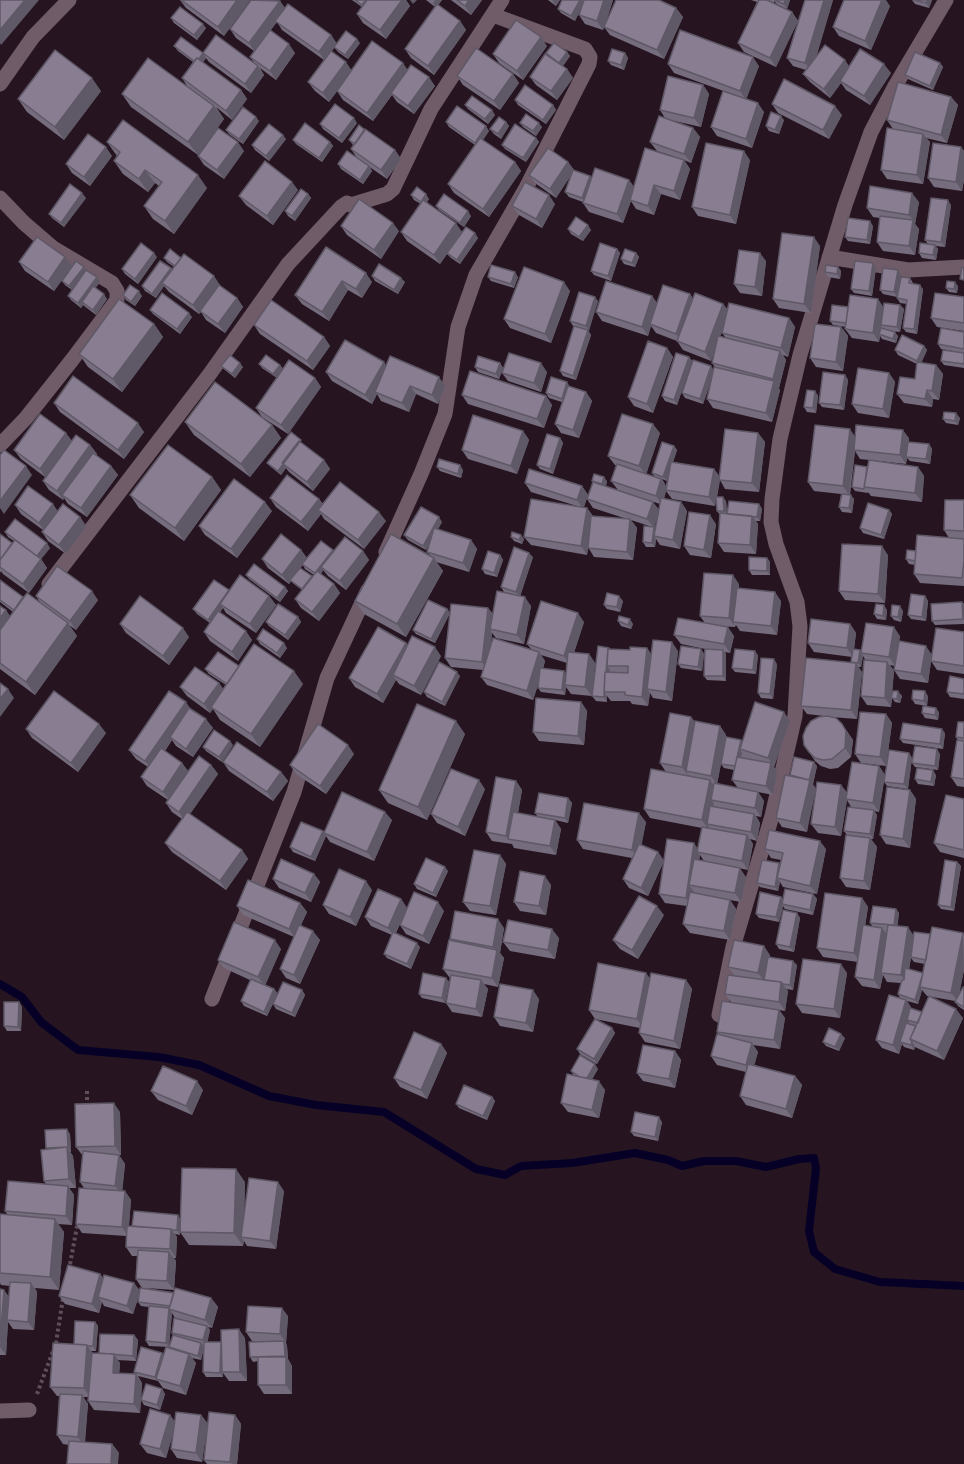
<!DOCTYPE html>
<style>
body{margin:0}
canvas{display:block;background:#261521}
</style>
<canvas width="964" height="1464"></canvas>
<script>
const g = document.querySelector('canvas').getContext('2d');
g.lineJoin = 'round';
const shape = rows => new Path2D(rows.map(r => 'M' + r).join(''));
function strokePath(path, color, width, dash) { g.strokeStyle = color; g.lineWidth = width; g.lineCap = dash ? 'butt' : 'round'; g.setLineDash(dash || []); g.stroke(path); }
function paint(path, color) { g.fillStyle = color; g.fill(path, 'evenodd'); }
strokePath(shape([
 [0,984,22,997,41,1022,78,1050,159,1057,199,1065,269,1096,316,1105,384,1112,476,1169,505,1175,521,1166,572,1163,635,1153,668,1160,682,1166,704,1161,736,1161,766,1167,799,1159,814,1158,816,1168,809,1231,814,1252,835,1269,880,1282,964,1286]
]), '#060027', 8);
strokePath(shape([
 [87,1106,87,1089],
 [69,1270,78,1221],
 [37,1394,56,1343,63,1298]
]), '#5f4f5a', 4, [3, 3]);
strokePath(shape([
 [0,84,33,37,69,0],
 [0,198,24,223,53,248,112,283,117,291,117,300,72,360,26,418,0,445],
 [829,257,908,270,964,267],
 [386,552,421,474,445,414,458,327,476,275,526,188,589,64,590,57,585,49,493,15],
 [49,584,209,375,288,264,341,207,347,203,351,205,387,194,393,189,431,109,502,0],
 [212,999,294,792,327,678,368,590],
 [719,1015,733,947,772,816,795,716,800,626,797,602,776,544,771,522,772,499,780,439,800,355,845,205,871,132,895,86,946,0],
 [0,1411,29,1410]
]), '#705b68', 15);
paint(shape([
 [180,0,250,0,224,36,186,8],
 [352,0,406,0,410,6,386,39,363,23,357,14,362,7],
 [426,0,442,0,438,5,460,21,466,30,434,75,411,58,405,49,435,7],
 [451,0,482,0,471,15],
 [548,0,560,0,556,6],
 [562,0,613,0,606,22,616,0,659,0,676,8,683,17,664,59,610,35,604,27,603,30,585,24,579,15,581,8,575,21,561,13,558,9],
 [751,0,790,0,787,9,778,5,774,1,774,3,792,12,798,21,805,0,833,0,816,57,849,66,891,73,870,105,846,90,841,83,830,98,810,82,803,74,806,70,793,66,787,58,798,21,776,67,744,52,738,43,757,2],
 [912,0,932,0,929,8,915,4],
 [890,6,871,50,839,36,833,27],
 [285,8,331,35,337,44,331,52,351,70,408,70,435,86,414,114,397,102,392,95,373,121,343,100,337,91,329,102,315,91,308,82,324,60,282,30,277,22,270,31,295,53,276,80,260,68,264,75,251,93,209,62,206,58,203,62,241,90,247,99,232,120,216,107,224,119,198,155,131,107,122,94,187,86,182,78,193,62,178,51,174,46,255,64,250,57,254,51,236,38,230,29],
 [171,18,206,28,197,40,174,23],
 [360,43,348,59,338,52,334,47],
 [547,46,523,80,499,63,493,54],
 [567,52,570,56,563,66,567,69,573,78,557,100,536,85,530,77,548,57,546,53],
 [625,53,628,58,624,70,611,65,608,61],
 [940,63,943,67,933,90,908,79,905,75],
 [668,64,759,66,746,99,764,112,752,148,717,136,711,127,729,93,674,73],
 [513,74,519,83,500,110,463,85,457,76],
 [703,85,709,94,701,127,670,120,693,128,700,137,691,163,684,160,690,169,680,200,661,194,654,215,636,209,631,201,623,223,589,212,583,203,583,202,569,197,565,192,571,175,556,198,535,183,529,175,568,162,574,170,590,176,591,178,629,180,634,187,673,156,657,151,650,142,665,118,660,110],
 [101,91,64,140,27,112,18,99],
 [951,97,958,105,947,143,926,138,930,142,923,184,887,179,881,170,893,129,887,120],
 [515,100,553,105,556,110,546,124,518,105],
 [772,104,842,115,829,139,778,113],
 [465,105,495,115,488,124,468,109],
 [784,120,779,134,769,131,766,126],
 [259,121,243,144,229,134,226,130],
 [446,122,489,131,483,140,515,162,521,171,489,217,454,193,448,184,475,145,449,127],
 [506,122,509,126,501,139,494,134,490,129],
 [357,123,342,143,323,129,320,124],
 [520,123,542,127,536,136,523,127],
 [536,138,539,142,526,162,505,149,502,145],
 [286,139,269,161,255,150,252,145],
 [293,140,330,142,333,146,322,162,296,144],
 [349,140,395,150,401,159,387,179,358,159,369,166,372,171,363,184,341,169,338,164,357,158,351,149,353,145],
 [107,142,207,188,174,234,153,219,144,206,159,186,155,183,148,192,123,174,114,161,117,156],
 [961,147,964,151,964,180,962,191,934,187,928,178],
 [244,151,224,179,204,165,198,156],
 [112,156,90,186,72,173,66,164],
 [750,160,736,224,698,216,692,207],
 [298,190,273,225,246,205,239,196],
 [308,194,311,198,295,221,288,216,285,211],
 [411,195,429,199,427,202,462,232,478,238,460,264,451,258,447,254,440,264,407,241,401,232,421,204,414,200],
 [86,198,64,227,52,218,49,214],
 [919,202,915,224,919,229,915,255,883,251,877,242,880,218,873,217,867,208],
 [555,204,542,228,519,215,512,206],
 [951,205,945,247,935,246,938,249,936,260,922,258,919,253,928,244,925,240],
 [436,206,471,216,464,227,439,210],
 [341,226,399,231,381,259,347,235],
 [873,226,870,244,848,241,845,237],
 [568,229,591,230,583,241,571,234],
 [820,246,811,313,779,308,773,299],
 [326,247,372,282,362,298,348,290,329,321,302,304,295,295],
 [617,249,620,253,611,281,594,275,591,271],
 [636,253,639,257,635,267,624,264,621,259],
 [65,257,72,266,54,291,25,271,19,262],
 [157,257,138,284,125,274,122,269],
 [164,258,220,285,220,286,237,298,243,307,225,333,206,320,201,312,199,314,169,292,164,286,156,298,145,291,142,286,171,268,172,270,174,267,167,262],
 [766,261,762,296,740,293,734,284],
 [873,263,876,268,872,296,854,293,851,289],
 [84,267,86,270,100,282,95,288,107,299,96,315,83,305,81,308,71,300,68,296,72,290,65,285,62,281],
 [838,267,841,271,840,279,828,277,825,272],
 [898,270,901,275,901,277,910,278,913,283,913,284,923,289,917,334,906,332,903,328,907,304,900,303,897,298,900,278,897,297,883,294,880,290],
 [372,276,405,282,398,294,375,281],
 [488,277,518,277,514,288,491,281],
 [958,286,957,293,949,292,946,288],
 [570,291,551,343,510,328,504,319],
 [690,294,693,299,723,304,728,310,789,318,795,327,788,357,783,355,786,360,779,388,778,388,780,390,772,422,713,408,707,399,712,378,703,404,685,398,682,393,714,370,715,367,712,363,715,351,711,361,683,350,677,341,656,333,651,326,648,336,602,321,596,312,652,296,657,303],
 [723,329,722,333,726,338,720,336],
 [123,295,142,296,135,306,126,300],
 [964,297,964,331,937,327,931,318],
 [878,299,883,307,900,305,904,309,900,332,891,331,898,336,896,343,882,339,880,336,879,342,852,338,845,329,846,327,833,325,830,321,848,307],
 [598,301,588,331,591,335,576,380,563,376,560,371,574,326,573,326,570,321],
 [150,310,192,317,180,334,153,314],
 [154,324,163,337,122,392,88,367,79,354],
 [254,325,324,337,330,346,313,370,260,334],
 [841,327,848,336,843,371,816,367,810,358],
 [964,332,964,353,941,349,938,344],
 [924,346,927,350,921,363,936,365,943,374,939,400,933,399,932,407,904,403,897,394,915,379,917,364,898,355,895,350],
 [667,348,673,357,653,413,634,406,628,397],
 [964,353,964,368,944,365,941,361],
 [689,357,692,361,677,405,665,401,662,396],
 [500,363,503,368,499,379,478,372,475,367],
 [259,364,280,365,283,369,315,378,321,387,288,434,262,417,256,408,277,378,262,368],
 [386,365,445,386,438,404,416,394,409,412,381,401,377,394,372,404,332,381,326,372],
 [221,366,243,367,235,378,225,370],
 [547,372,541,392,508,381,502,373],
 [889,373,895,382,889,418,858,413,852,404],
 [845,375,848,380,844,410,822,407,819,403],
 [570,387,586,392,592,401,579,438,561,433,555,424,562,402,549,398,546,393],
 [815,391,818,396,816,413,807,412,804,407],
 [462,395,546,396,552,405,544,428,468,404],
 [54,403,144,432,124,459,60,412],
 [960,418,958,425,946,423,943,419],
 [185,422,272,425,281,438,250,477,194,435],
 [523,431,529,440,517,474,468,459,462,450],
 [660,433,646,474,655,477,652,473,674,446,677,450,673,462,714,469,720,477,758,433,765,442,759,492,725,489,720,480,717,497,726,501,727,514,759,504,762,509,760,521,756,521,758,524,756,554,724,552,718,543,720,515,717,511,716,499,715,506,672,499,666,491,664,499,681,502,687,511,680,549,660,545,656,539,655,547,646,547,643,542,652,527,631,520,637,528,633,560,594,557,588,547,587,555,531,545,524,537,577,506,531,492,525,483,582,486,588,495,584,507,587,508,593,516,627,519,593,508,587,499,593,482,592,481,607,481,606,486,653,502,659,510,660,504,618,490,611,481,616,465,615,465,608,456],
 [668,477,666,486,662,479,667,481],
 [658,514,655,530,654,528],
 [855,436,909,438,909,442,929,444,932,449,930,464,910,461,907,458,906,464,860,459,855,451,850,495,854,499,852,513,842,512,839,507,841,494,814,491,808,482],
 [560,438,563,443,553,474,540,469,537,465],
 [72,441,90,445,97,454,96,455,111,466,118,475,87,517,68,504,64,498,63,500,49,490,43,481,45,477,21,459,14,450],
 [304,444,304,445,324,460,330,469,313,491,289,472,286,468,281,475,271,467,267,463],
 [437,467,463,470,461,478,440,471],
 [867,467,918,467,924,476,922,502,871,496,868,492,868,493,855,491,852,487],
 [212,477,221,490,184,541,139,508,130,495],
 [270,498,319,499,323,504,386,521,364,549,324,519,321,514,308,531,276,507],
 [964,500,964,586,920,583,914,574,915,565,909,564,906,559,916,551,949,538,944,530],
 [15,505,58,511,80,517,86,526,66,554,48,541,42,532,43,530,21,514],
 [889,510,892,514,884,539,863,533,860,528],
 [272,511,237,558,205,535,199,526],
 [442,522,438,529,471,540,477,549,469,572,436,562,443,571,406,637,364,614,355,601,430,555,427,552,429,545,426,550,408,540,404,535],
 [716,524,711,558,690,555,684,546],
 [5,532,50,548,41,559,47,568,29,593,3,574,1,571,0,573,0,534,12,543,14,541,8,537],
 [511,537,524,539,522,544,514,541],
 [301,550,307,558,333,550,334,551,363,551,369,560,346,590,328,576,323,570,321,574,334,584,340,593,319,621,301,608,295,599,302,590,294,584,291,581,289,584,268,568,262,559],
 [303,565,305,569,314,575,312,577,300,568],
 [500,555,503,560,497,577,485,574,482,569],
 [888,555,885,603,845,600,839,591],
 [533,557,520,596,531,606,524,644,496,638,492,633,491,644,532,650,527,644,584,622,574,653,589,654,595,663,592,696,571,694,566,687,565,695,541,692,538,688,539,682,533,700,487,685,481,677,483,670,451,667,445,658,450,613,435,643,416,634,413,630,447,609,450,613,488,608,493,614,511,594,504,592,501,587],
 [541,655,567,663,566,674,564,671,543,669,545,661],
 [767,558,770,562,770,575,752,575,749,570],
 [246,575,285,587,288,591,280,602,249,579],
 [0,580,24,598,40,603,36,596,98,600,76,630,69,625,77,636,35,695,0,669,0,606,6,610,10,617,13,612,0,602],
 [739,584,739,588,781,601,777,635,740,631,736,625,735,627,719,626,734,636,730,653,725,652,726,654,726,681,707,680,704,676,710,650,681,644,674,635,705,623,700,616],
 [230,590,269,596,276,605,256,633,226,613,223,608,220,612,252,640,238,661,210,641,204,632,210,623,197,614,193,609],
 [925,596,928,601,926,621,911,619,908,615],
 [623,601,620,612,607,609,604,605],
 [962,602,964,604,964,624,935,625,932,621],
 [887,610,886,620,877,619,874,614],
 [903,611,901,622,894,620,891,616],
 [298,617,301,622,288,640,269,626,266,622],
 [618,621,633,624,631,629,621,626],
 [120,624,189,637,169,665,126,633],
 [850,624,856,633,854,649,860,650,861,651,900,636,899,641,932,654,964,632,964,674,937,670,931,661,928,683,900,679,894,670,895,666,890,665,894,671,892,692,902,696,900,703,895,702,892,698,891,707,867,705,861,696,866,661,863,656,861,667,858,667,862,672,857,719,831,717,842,724,853,740,851,757,838,768,830,769,821,766,815,761,809,752,824,716,807,714,801,706,851,663,852,657,814,652,808,643],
 [257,639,287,648,280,658,260,644],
 [406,643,408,646,441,656,421,695,399,684,396,680,383,703,355,687,349,678],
 [609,648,611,649,630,650,647,648,651,654,678,651,672,701,653,698,650,693,648,706,632,704,630,701,611,701,607,696,607,702,596,701,592,696],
 [701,649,704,654,702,671,681,668,678,664],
 [758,655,756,674,735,672,732,668],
 [777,664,773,699,761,698,758,693],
 [239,666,303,684,260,747,220,720,213,709,210,713,187,696,180,687,219,683,223,689,226,685,209,674,205,669],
 [460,676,445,706,427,697,424,692],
 [964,679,964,699,950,697,947,692],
 [928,696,927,706,915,704,912,699],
 [581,702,587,711,584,745,539,741,533,732],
 [190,708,213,728,193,757,176,746,172,740,165,751,182,763,188,771,211,765,218,774,190,814,242,850,248,859,226,890,172,852,165,843,182,819,172,812,166,803,168,800,147,786,141,777,148,767,136,759,129,750],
 [939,712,938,720,925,718,922,713],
 [886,714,892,723,886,766,861,763,855,754],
 [691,717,695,722,720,726,726,735,726,737,741,740,742,742,790,721,774,767,777,772,773,795,758,792,764,801,761,817,756,816,760,823,757,841,750,839,753,844,748,870,704,861,700,855,699,860,746,877,741,902,730,900,736,909,730,940,690,933,683,924,687,906,665,903,659,894,698,849,702,828,650,818,644,809,689,776,688,775,688,776,666,772,660,763],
 [721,764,724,768,734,770,732,780,738,788,717,784],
 [964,722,964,787,957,786,951,777,958,740,956,737],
 [26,729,106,733,78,772,32,738],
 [945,733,943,749,903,743,900,739],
 [465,734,427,820,388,803,379,790],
 [233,745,222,762,206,751,203,747],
 [909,753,912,758,908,789,887,786,884,782],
 [354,754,326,794,296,774,290,765],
 [940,754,938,770,915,767,912,763],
 [223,762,281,772,288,781,273,801,229,771],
 [817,766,813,784,807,832,782,827,776,818,790,776],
 [879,766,885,775,879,812,874,811,877,815,873,839,871,839,877,847,870,890,846,887,840,878,847,835,844,831,851,807,847,800,841,836,818,833,811,824,841,785,847,793],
 [936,775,934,786,918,784,915,779],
 [516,781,522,790,518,813,538,817,535,813,568,798,572,803,568,823,555,820,561,829,556,855,514,848,512,844,492,841,486,832],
 [485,789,465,836,437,823,431,814],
 [910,790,916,799,910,848,886,844,880,835],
 [964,799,964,858,940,852,934,843],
 [392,820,374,861,330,842,326,836,315,861,293,852,290,847,323,831,324,833],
 [646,822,641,845,658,852,664,861,648,896,629,888,623,879,632,858,583,849,577,840],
 [765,849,826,849,817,894,783,887,780,882,778,891,760,887,757,883,780,864,781,860,771,858],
 [500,855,506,864,496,915,470,911,463,902],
 [957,862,961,866,954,911,941,909,938,905],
 [448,871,436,897,417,889,414,884],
 [314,874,320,882,311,902,279,888,273,879],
 [551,885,546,915,520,911,514,902],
 [372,890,356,926,329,914,323,905],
 [813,894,817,899,813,915,785,909,783,906,779,922,759,918,756,914,781,897,783,899],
 [862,898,868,907,865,926,873,927,870,923,896,909,899,913,897,926,914,936,963,933,964,934,964,970,959,994,964,987,964,1010,958,1006,955,1001,927,996,922,990,918,1004,907,1001,912,1009,922,1012,963,1018,944,1060,917,1048,915,1047,914,1050,904,1047,902,1044,899,1054,882,1048,876,1040,900,998,898,994,901,983,887,982,883,975,880,989,862,986,855,977,858,962,823,957,817,948],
 [911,958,914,962,925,964,923,974,909,969],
 [401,899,407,908,396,933,420,947,411,969,387,958,384,954,392,935,371,926,365,917],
 [300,903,307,912,301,925,320,940,300,984,286,978,280,969,294,937,243,915,237,906],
 [444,911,429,944,406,934,400,925],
 [797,913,800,918,794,952,779,949,776,944],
 [664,915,638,959,620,949,613,940],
 [504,928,500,953,504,958,498,987,484,984,488,989,482,1017,452,1012,446,1003,450,978,443,969,452,941,450,939],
 [559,938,555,959,510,951,503,942],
 [281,949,265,985,274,989,278,994,302,990,305,995,295,1017,276,1009,273,1004,277,994,267,1016,244,1006,241,1001,250,980,224,968,218,960],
 [770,955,770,957,797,965,793,990,786,989,788,991,785,1011,779,1010,785,1018,780,1049,753,1045,758,1052,754,1065,795,1076,802,1085,792,1118,746,1105,740,1096,746,1072,717,1065,711,1056,719,1035,717,1032,731,1002,725,994,735,976,728,967],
 [646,973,650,979,686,980,692,989,680,1049,645,1042,639,1033,640,1028,595,1019,612,1028,615,1033,597,1064,580,1054,577,1049,595,1019,589,1010],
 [847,973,840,1018,802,1013,796,1004],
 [446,978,449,982,445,1003,422,998,419,994],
 [539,999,533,1032,500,1026,494,1017],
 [19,1002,22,1007,21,1031,7,1031,4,1026],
 [845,1038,839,1051,826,1046,823,1042],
 [441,1044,447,1053,427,1099,400,1087,394,1078],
 [675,1051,681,1060,675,1088,643,1081,637,1073],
 [598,1069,592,1079,605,1090,599,1118,568,1112,561,1103,574,1076,571,1071],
 [203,1090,192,1115,158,1100,151,1091],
 [492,1097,495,1101,487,1120,459,1108,456,1104],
 [120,1112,121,1155,119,1155,125,1164,122,1191,125,1191,131,1200,129,1226,133,1227,180,1218,245,1182,244,1211,284,1191,276,1249,247,1246,244,1241,243,1246,189,1245,180,1232,180,1235,175,1234,177,1237,176,1258,174,1258,176,1261,174,1290,146,1288,211,1298,218,1307,212,1328,208,1327,210,1330,207,1342,221,1342,245,1338,247,1381,229,1381,223,1373,223,1377,206,1377,203,1372,204,1348,201,1360,192,1358,196,1363,186,1395,163,1388,158,1381,138,1376,142,1383,141,1400,162,1389,165,1394,160,1410,144,1405,141,1400,140,1413,94,1410,88,1401,88,1397,83,1397,88,1404,85,1442,112,1444,119,1453,63,1444,57,1435,59,1396,57,1396,50,1387,74,1344,95,1322,98,1326,96,1351,91,1351,93,1353,99,1353,134,1335,138,1340,136,1361,117,1360,120,1363,119,1373,135,1374,134,1372,162,1353,163,1355,170,1348,173,1335,172,1333,175,1318,172,1313,169,1347,149,1346,146,1341,149,1307,141,1306,138,1302,139,1295,133,1314,104,1306,102,1302,99,1313,65,1304,59,1296,100,1274,103,1278,134,1283,140,1291,142,1288,136,1279,137,1256,132,1256,126,1247,126,1236,82,1233,76,1224,84,1188,80,1182,83,1156,76,1147],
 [662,1122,658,1141,634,1136,631,1132],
 [70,1134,71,1152,70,1152,73,1156,76,1188,69,1188,74,1195,72,1225,58,1224,64,1232,59,1290,35,1288,37,1292,34,1330,13,1329,8,1322,6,1355,0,1355,0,1289,9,1297,10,1286,1,1285,0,1283,0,1214,8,1215,5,1211,46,1184,44,1181,46,1148],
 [288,1316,286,1343,287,1346,288,1359,292,1366,292,1394,264,1394,258,1385,258,1361,253,1362,250,1357,262,1342,252,1341,246,1332],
 [170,1415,175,1422,201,1415,208,1424,235,1415,241,1424,237,1464,207,1464,204,1460,207,1426,202,1462,177,1458,171,1449,173,1433,166,1458,147,1453,140,1444]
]), '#756c7d');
paint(shape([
 [25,0,39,0,1,45,0,43,0,30],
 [237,0,250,0,224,36,218,27],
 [402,0,406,0,410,6,386,39,380,30],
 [410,0,417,0,413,4],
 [435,0,442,0,436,8,433,3],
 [469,0,482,0,471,15,465,6],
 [552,0,560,0,556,6],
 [580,0,585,0,575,21,571,16],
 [604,0,613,0,603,30,597,21],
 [785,0,790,0,787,9,784,4],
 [824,0,833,0,812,72,805,63],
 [882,0,886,0,890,6,871,50,865,41],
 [927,0,932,0,929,8,926,3],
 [280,1,286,9,255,52,249,43],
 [676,8,683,17,664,59,657,50],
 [792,12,798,21,776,67,770,58],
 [460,21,466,30,434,75,428,66],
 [203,24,206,28,197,40,194,35],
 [331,35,337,44,325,61,319,52],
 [541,37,547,46,523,80,517,71],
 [357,39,360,43,348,59,345,55],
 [289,44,295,53,276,80,270,71],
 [567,52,570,56,562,67,559,63],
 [203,53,206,58,200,67,196,63],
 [625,53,628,58,624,70,621,65],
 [753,57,759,66,746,100,740,91],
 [845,60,851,69,840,81,841,83,830,98,824,89],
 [346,62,352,71,329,102,323,93],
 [403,63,409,72,391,93,392,95,373,121,367,113],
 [940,63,943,67,933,90,930,86],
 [884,64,891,73,870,105,864,96],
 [258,66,264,75,251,93,245,84],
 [567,69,573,78,557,100,551,91],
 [513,74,519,83,500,110,494,101],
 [429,77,435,86,414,114,408,106],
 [92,78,101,91,64,140,55,127],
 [703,85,709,94,701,127,694,118],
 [241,90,247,99,232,120,226,111],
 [951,97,958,105,947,143,941,135],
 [758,103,764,112,752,148,746,139],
 [553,105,556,110,546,124,543,120],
 [214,106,224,119,198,155,188,142],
 [835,106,842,115,829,139,823,130],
 [492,110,495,115,488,124,485,119],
 [781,116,784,120,779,134,775,130],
 [256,117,259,121,243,144,239,139],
 [354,118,357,123,342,143,339,138],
 [506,122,509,126,501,139,498,134],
 [539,123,542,127,536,136,533,131],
 [486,126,489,131,478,147,475,143],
 [693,128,700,137,691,163,684,154],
 [923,134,930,142,923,184,917,175],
 [283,135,286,139,269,161,266,156],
 [536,138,539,142,526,162,523,158],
 [238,142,244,151,224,179,217,170],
 [330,142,333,146,322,162,319,158],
 [106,147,112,156,90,186,84,177],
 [961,147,964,151,964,180,962,191,956,182],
 [395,150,401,159,387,179,381,170],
 [744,151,750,160,736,224,730,215],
 [684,160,690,169,680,200,674,191],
 [515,162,521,171,489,217,483,209],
 [568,162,574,171,556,198,550,189],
 [369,166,372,171,363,184,360,180],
 [145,170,155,183,148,192,139,179],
 [198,175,207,188,174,234,165,221],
 [590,176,593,180,585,202,582,198],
 [629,180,635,189,630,200,631,201,623,223,617,214],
 [292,182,298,190,273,225,267,216],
 [654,185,661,194,654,215,648,206],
 [82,193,86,198,64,227,61,223],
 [912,193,919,202,915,224,919,229,915,255,909,246,913,220,909,215],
 [308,194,311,198,295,221,292,216],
 [426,194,429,199,424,206,421,202],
 [549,195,555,204,542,228,536,219],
 [948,200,951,205,945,247,941,242],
 [468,211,471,216,464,227,460,223],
 [870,221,873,226,870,244,867,240],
 [393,223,399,231,381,259,374,250],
 [456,223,462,232,440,264,434,255],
 [588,225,591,230,583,241,579,237],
 [475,233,478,238,460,264,457,260],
 [814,237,820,246,811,313,804,304],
 [935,245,938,249,936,260,933,255],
 [617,249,620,253,611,281,608,276],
 [154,253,157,257,138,284,135,279],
 [636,253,639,257,635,267,632,263],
 [760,253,766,261,762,296,755,287],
 [65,257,72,266,54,291,48,282],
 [873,263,876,268,872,296,869,291],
 [84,267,87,271,72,291,69,286],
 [838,267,841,271,840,279,837,274],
 [171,268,174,273,162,283,164,286,156,298,152,294],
 [898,270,901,275,897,297,894,292],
 [515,272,518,277,514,288,511,284],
 [366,273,372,282,362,298,356,289],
 [214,276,220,285,199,314,193,305],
 [97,277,100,282,84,304,82,302,83,305,81,308,78,303],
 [401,278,405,282,398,294,394,290],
 [342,281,348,290,329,321,322,312],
 [564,282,570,291,551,343,545,334],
 [955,282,958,286,957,293,954,289],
 [920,285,923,289,917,334,914,329],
 [139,291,142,296,135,306,131,302],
 [104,294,107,299,96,315,93,310],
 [690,294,696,303,683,343,676,334],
 [652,296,658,305,650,324,651,326,648,336,642,327],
 [595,297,598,301,589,331,586,326],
 [237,298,243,307,225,333,218,324],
 [878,299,884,308,880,335,879,334,880,336,879,342,873,333],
 [723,304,729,313,711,361,705,352],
 [900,305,904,309,900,332,897,327],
 [189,313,192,317,180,334,177,329],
 [789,318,795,327,788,357,781,348],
 [154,324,163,337,122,392,113,379],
 [841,327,848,336,843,371,836,362],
 [588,330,591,335,576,380,573,376],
 [895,332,898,336,896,343,893,339],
 [324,337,330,346,313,370,307,361],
 [924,346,927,350,920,366,917,361],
 [667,348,673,357,653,413,647,404],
 [780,351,786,360,779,388,773,379],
 [689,357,692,361,677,405,674,400],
 [384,362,390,371,375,392,377,394,372,404,365,395],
 [240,363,243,367,235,378,232,374],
 [500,363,503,368,499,379,496,374],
 [541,363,547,372,541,392,534,383],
 [280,365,283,369,277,378,273,374],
 [936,365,943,374,939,400,932,391],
 [711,366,714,371,703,404,700,399],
 [889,373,895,382,889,418,883,409],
 [845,375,848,380,844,410,840,405],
 [439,377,445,386,438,404,432,395],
 [315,378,321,387,288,434,281,425],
 [774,381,780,390,772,422,766,413],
 [567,382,570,387,565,403,562,399],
 [410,386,416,394,409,412,402,403],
 [927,390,933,399,932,407,925,399],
 [815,391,818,396,816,413,813,408],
 [586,392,592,401,579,438,573,430],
 [546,396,552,405,544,428,537,419],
 [956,413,960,418,958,425,955,421],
 [138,423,144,432,124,459,118,450],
 [653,424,660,433,646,475,639,466],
 [272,425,281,438,250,477,241,464],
 [850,429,856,438,854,450,855,451,849,495,843,486],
 [903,430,909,438,906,464,900,455],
 [523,431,529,440,517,474,511,466],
 [66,433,73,442,46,478,40,469],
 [758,433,765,442,759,492,752,483],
 [560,438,563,443,553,474,550,469],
 [929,444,932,449,930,464,926,459],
 [90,445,97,454,65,497,62,495,64,498,63,500,57,491],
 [674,446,677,450,667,481,663,477],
 [324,460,330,469,313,491,307,482],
 [283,464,286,468,281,475,278,471],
 [460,465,463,470,461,478,458,474],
 [26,466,32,475,4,514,0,508,0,501],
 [111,466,118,475,87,517,81,508],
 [918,467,924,476,922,502,915,493],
 [714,469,720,478,715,506,709,497],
 [212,477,221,490,184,541,175,528],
 [604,477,607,481,605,488,602,484],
 [661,479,667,488,662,504,656,496],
 [582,486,588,495,583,509,577,500],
 [851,495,854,499,852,513,849,508],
 [723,497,726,501,727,515,724,511],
 [319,499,325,508,318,510,321,514,308,531,301,522],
 [265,502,272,511,237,558,231,549],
 [653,502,659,511,654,528,657,532,654,536,656,539,655,547,652,543,654,528,647,519],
 [681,502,687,511,680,549,673,540],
 [53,504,59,513,45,532,39,523],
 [759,504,762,509,760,521,757,517],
 [587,508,593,517,587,555,581,546],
 [889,510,892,514,884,539,881,535],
 [379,512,386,521,364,549,358,540],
 [710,515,716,524,711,558,704,550],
 [752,516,758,524,756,554,750,545],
 [80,517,86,526,66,554,59,545],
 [439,517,442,522,426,550,423,546],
 [630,519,637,528,633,560,627,552],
 [521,535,524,539,522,544,519,540],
 [471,540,477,549,469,572,463,563],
 [47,543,50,548,41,559,47,568,29,593,23,584,37,556],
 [882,546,888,555,885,603,878,594],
 [301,550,307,559,289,584,282,575],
 [333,550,336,554,321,567,323,570,318,578,315,573],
 [363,551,369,560,346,590,340,581],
 [529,553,533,557,520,597,516,592],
 [500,555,503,560,497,577,494,573],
 [434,558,443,571,406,637,397,624],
 [767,558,770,562,770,575,767,571],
 [733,575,739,584,736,622,733,622,735,627,729,618],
 [334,584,340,593,319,621,312,612],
 [285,587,288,591,280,602,277,598],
 [229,590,220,604,223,608,212,624,208,620],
 [92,591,98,600,76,630,70,621],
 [775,592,781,601,777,635,771,626],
 [269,596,276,605,256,633,250,624],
 [619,596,623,601,620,612,617,607],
 [925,596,928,601,926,621,922,617],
 [525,597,531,606,524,644,517,635],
 [962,602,964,604,964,620,963,619],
 [884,605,887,610,886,620,883,616],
 [900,606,903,611,901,622,898,617],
 [488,608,494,616,490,629,492,633,488,671,482,662],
 [447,609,450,613,435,643,431,639],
 [6,610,12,619,0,636,0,618],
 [578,613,584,622,570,664,564,656],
 [298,617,301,622,288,640,285,635],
 [630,619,633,624,631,629,628,625],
 [68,623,77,636,35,695,26,682],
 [850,624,856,633,853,657,847,648],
 [728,627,734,636,730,653,724,644],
 [894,627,900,636,895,666,889,657],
 [183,628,189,637,169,665,163,656],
 [246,631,252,640,238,661,232,652],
 [672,642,678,651,672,701,666,692],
 [284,643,287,648,280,658,277,653],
 [406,643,412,652,393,675,396,680,383,703,377,694],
 [926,646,932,655,928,683,921,674],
 [435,647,441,656,421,695,414,686],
 [609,648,612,652,607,666,610,670,608,692,604,692],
 [647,648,653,657,647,689,650,693,648,706,642,697],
 [701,649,704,654,702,671,698,667],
 [723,650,726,654,726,681,723,676],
 [860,650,863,654,861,653,863,656,861,667,858,663],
 [755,651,758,655,756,674,753,670],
 [539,652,545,661,533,700,527,691],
 [589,654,595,663,592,696,585,687],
 [774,659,777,664,773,699,770,694],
 [887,662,894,671,891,707,885,698],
 [856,663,862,672,857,719,851,710],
 [294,671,303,684,260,747,251,734],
 [564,671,567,675,565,685,566,687,565,695,562,690],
 [457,672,460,676,445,706,442,702],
 [219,683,225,692,211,707,213,709,210,713,204,704],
 [8,689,14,698,0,717,0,699],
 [898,691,902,696,900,703,897,699],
 [925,691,928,696,927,706,924,701],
 [604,692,607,696,607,702,604,697],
 [186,702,192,711,170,737,172,740,152,770,145,761],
 [581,702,587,711,584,745,578,736],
 [936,708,939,712,938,720,935,715],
 [784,712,790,721,774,767,768,758],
 [886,714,892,723,886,766,880,757],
 [691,717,698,726,686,771,688,776,682,767],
 [206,719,213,728,193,757,186,749],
 [456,721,465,734,427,820,418,807],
 [99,724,106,733,78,772,71,763],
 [842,724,853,740,851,757,845,748],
 [720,726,726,735,717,785,711,776],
 [942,729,945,733,943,749,940,744],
 [741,740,744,745,740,749,742,753,739,771,736,766],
 [230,741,233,745,222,762,219,757],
 [348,745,354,754,326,794,320,786],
 [937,749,940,754,938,770,935,766],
 [909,753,912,758,908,789,904,784],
 [814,762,817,766,813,784,816,789,807,832,800,823],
 [182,763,188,772,169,800,163,792],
 [771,763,777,772,773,795,766,786],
 [211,765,218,774,185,821,179,812],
 [879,766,885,775,879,812,873,803],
 [933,770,936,775,934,786,931,782],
 [281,772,288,781,273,801,267,792],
 [479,780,485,789,465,836,458,827],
 [710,780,716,789,711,800,714,803,709,824,707,824,709,827,708,829,702,820],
 [516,781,522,790,513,840,508,839,512,845,506,836],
 [841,785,848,794,846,799,847,800,841,836,835,827],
 [910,790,916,799,910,848,903,839],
 [758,792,764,801,761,817,755,808],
 [568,798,572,803,568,823,565,818],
 [874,810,877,815,873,839,870,834],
 [385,812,392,820,374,861,367,852],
 [639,813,646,822,639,859,632,850],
 [754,814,760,823,757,841,751,832],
 [555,820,561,829,556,855,550,846],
 [323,831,326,836,315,861,311,857],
 [747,835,753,844,748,870,742,861],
 [870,838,877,847,870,890,864,881],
 [820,841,826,849,817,894,810,886],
 [694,843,700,852,697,852,700,855,695,886,689,885,694,892,692,907,686,898],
 [242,850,248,859,226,890,220,881],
 [658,852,664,861,648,896,641,888],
 [500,855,506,864,496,915,490,906],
 [957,862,961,866,954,911,951,907],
 [779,863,783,868,777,878,780,882,778,891,775,887],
 [445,867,448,871,436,897,433,893],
 [740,868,746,877,741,902,735,893],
 [314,874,320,882,311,902,305,893],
 [545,876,551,885,546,915,539,906],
 [366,881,372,890,356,926,350,917],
 [813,894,817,899,813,915,810,910],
 [781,897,784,901,782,904,783,906,779,922,776,917],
 [862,898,868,907,860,962,854,953],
 [401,899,407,908,394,936,388,928],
 [730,900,736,909,730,940,724,931],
 [438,902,444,911,429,944,423,936],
 [300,903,307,912,295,938,289,929],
 [657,906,664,915,638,959,632,950],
 [896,909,899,913,897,931,894,926],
 [797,913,800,918,794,952,790,947],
 [498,919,504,928,500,953,504,958,498,987,492,978,497,952,493,947],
 [908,927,914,936,907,984,901,975],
 [882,928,889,937,881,973,883,975,880,989,874,980],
 [552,929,559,938,555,959,548,950],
 [313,931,320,940,300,984,294,975],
 [963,933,964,970,958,1001,951,993],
 [275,940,281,949,265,986,258,977],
 [417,943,420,947,411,969,407,964],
 [764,946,770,955,765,982,758,973],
 [793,961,797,965,793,990,790,985],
 [841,964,847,973,840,1018,834,1009],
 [646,973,652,982,643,1028,637,1019],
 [923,973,920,987,922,990,918,1004,915,1000],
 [446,978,449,982,445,1003,442,998],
 [481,980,488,989,482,1017,476,1009],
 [686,980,692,989,680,1049,674,1041],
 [781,982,788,991,785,1011,779,1002],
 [274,989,278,994,267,1016,264,1012],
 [302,990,305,995,295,1017,292,1013],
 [533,990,539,999,533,1032,526,1023],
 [906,1000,912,1009,907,1020,909,1022,902,1043,900,1042,902,1044,899,1054,893,1045],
 [19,1002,22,1007,21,1031,18,1027],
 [956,1009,963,1018,944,1060,937,1051],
 [779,1010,785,1018,780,1049,774,1040],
 [612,1028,615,1033,597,1064,594,1059],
 [841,1034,845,1038,839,1051,835,1047],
 [912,1042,915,1047,914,1050,911,1045],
 [752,1043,758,1052,752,1074,746,1065],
 [441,1044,447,1053,427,1099,421,1090],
 [675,1051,681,1060,675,1088,669,1079],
 [595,1064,598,1069,589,1085,586,1080],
 [795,1076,802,1085,792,1118,786,1109],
 [197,1081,203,1090,192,1115,186,1106],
 [599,1081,605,1090,599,1118,592,1110],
 [492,1097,495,1101,487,1120,483,1116],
 [114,1103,120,1112,121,1155,115,1146],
 [659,1117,662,1122,658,1141,655,1137],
 [67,1129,70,1134,71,1152,68,1147],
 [67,1147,73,1156,76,1188,69,1179],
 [119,1155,125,1164,122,1195,115,1186],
 [236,1169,245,1182,244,1237,241,1237,244,1241,243,1246,234,1233],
 [278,1182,284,1191,276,1249,270,1241],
 [68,1186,74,1195,72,1225,66,1216],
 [125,1191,131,1200,128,1236,122,1227],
 [178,1215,181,1220,180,1235,177,1230],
 [55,1219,64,1232,59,1290,50,1277],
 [171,1229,177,1237,176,1258,170,1249],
 [169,1252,176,1261,174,1290,167,1281],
 [100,1274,107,1283,98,1297,102,1302,99,1313,92,1304],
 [31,1283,37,1292,34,1330,28,1322],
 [134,1283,140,1292,133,1314,127,1306],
 [4,1290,10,1298,7,1320,8,1322,6,1355,0,1347],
 [211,1298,218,1307,212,1328,205,1320],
 [169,1308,172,1313,169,1347,166,1343],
 [282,1308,288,1316,286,1343,280,1334],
 [95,1322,98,1326,96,1351,93,1346],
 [207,1326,210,1330,207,1345,203,1340],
 [239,1329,245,1338,247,1381,240,1372],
 [134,1335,138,1340,136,1361,133,1356],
 [284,1341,287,1346,288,1359,292,1366,292,1394,286,1385],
 [221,1342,224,1347,223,1377,220,1373],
 [201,1343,204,1347,201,1360,198,1356],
 [87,1345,93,1354,90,1397,84,1388],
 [162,1353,165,1357,156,1379,158,1382,155,1377],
 [114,1354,120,1363,119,1381,113,1373],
 [189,1354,196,1363,186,1395,180,1386],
 [136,1374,142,1383,140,1413,134,1404],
 [162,1389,165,1394,160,1410,157,1405],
 [82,1395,88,1404,84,1446,78,1437],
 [170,1415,176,1424,166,1458,160,1449],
 [201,1415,208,1424,202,1462,196,1453],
 [235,1415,241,1424,237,1464,232,1464,230,1462],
 [112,1444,119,1453,118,1464,111,1464]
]), '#5f5866');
const building = shape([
 [0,0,25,0,0,30,0,0],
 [181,0,237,0,218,27,181,0],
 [251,0,280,1,249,43,230,29,251,0],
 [355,0,366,0,362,5,355,0],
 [367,0,402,0,380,30,357,14,367,0],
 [457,0,469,0,465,6,457,0],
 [562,0,580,0,571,16,558,9,562,0],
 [584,0,604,0,597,21,579,15,584,0],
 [616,0,659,0,676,8,657,50,604,27,616,0],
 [759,0,767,0,792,12,770,58,738,43,759,0],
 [775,0,785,0,784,4,775,0],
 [805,0,824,0,805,63,787,58,805,0],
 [844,0,882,0,865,41,833,27,844,0],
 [914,0,927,0,926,3,914,0],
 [288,4,331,35,319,52,275,21,288,4],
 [437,4,460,21,428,66,405,49,437,4],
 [180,7,203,24,194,35,171,18,180,7],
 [516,20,541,37,517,71,493,54,516,20],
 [270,30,289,44,270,71,250,57,270,30],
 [680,30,753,57,740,91,668,64,680,30],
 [346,31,357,39,345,55,334,47,346,31],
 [216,35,258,66,245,84,203,53,216,35],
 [181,37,203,53,199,59,197,58,194,61,174,46,181,37],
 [372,41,403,63,367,113,337,91,372,41],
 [554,43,567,52,559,63,546,53,554,43],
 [825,45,845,60,824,89,803,74,825,45],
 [476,48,513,74,494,101,457,76,476,48],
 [612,49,625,53,621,65,608,61,612,49],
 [860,49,884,64,864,96,840,81,860,49],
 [55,50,92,78,55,127,18,99,55,50],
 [331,51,346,62,323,93,308,82,331,51],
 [915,52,940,63,930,86,905,75,915,52],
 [545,54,567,69,551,91,530,77,545,54],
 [148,58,214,106,188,142,122,94,148,58],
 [197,58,241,90,226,111,182,78,197,58],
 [411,65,429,77,408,106,391,93,411,65],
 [668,76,703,85,694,118,660,110,668,76],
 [784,79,835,106,823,130,772,104,784,79],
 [898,82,951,97,941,135,887,120,898,82],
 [525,85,553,105,543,120,515,100,525,85],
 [723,91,758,103,746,139,711,127,723,91],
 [472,96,492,110,485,119,465,105,472,96],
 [335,104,354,118,339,138,320,124,335,104],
 [457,106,486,126,475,143,446,122,457,106],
 [243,107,256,117,239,139,226,130,243,107],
 [771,112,781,116,775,130,766,126,771,112],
 [526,114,539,123,533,131,520,123,526,114],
 [659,116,693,128,684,154,650,142,659,116],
 [499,117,506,122,498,134,490,129,499,117],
 [123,120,198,175,165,221,144,206,162,182,145,170,139,179,114,161,120,152,107,142,123,120],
 [305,123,330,142,319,158,293,140,305,123],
 [269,124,283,135,266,156,252,145,269,124],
 [515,124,536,138,523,158,502,145,515,124],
 [359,125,365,130,355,144,349,140,359,125],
 [218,128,238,142,217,170,198,156,218,128],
 [887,128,923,134,917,175,881,170,887,128],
 [365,129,395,150,381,170,351,149,365,129],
 [88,134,106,147,84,177,66,164,88,134],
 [480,138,515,162,483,209,448,184,480,138],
 [706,143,744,151,730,215,692,207,706,143],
 [933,143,961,147,956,182,928,178,933,143],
 [548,148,568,162,550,189,529,175,548,148],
 [645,148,684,160,674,191,654,185,648,206,630,200,645,148],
 [347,151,369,166,360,180,338,164,347,151],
 [265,161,292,182,267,216,239,196,265,161],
 [595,168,629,180,617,214,583,203,595,168],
 [573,170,590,176,582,198,565,192,573,170],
 [525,182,549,195,536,219,512,206,525,182],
 [70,184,82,193,61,223,49,214,70,184],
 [870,186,912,193,909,215,867,208,870,186],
 [417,187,426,194,421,202,411,195,417,187],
 [301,189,308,194,292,216,285,211,301,189],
 [444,194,468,211,460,223,436,206,444,194],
 [931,198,948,200,941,242,925,240,931,198],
 [359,199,393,223,374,250,341,226,359,199],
 [423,200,456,223,434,255,401,232,423,200],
 [880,216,913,220,909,246,877,242,880,216],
 [576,217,588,225,579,237,568,229,576,217],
 [848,218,870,221,867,240,845,237,848,218],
 [466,227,475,233,457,260,447,253,466,227],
 [782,233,814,237,804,304,773,299,782,233],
 [37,237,65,257,48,282,19,262,37,237],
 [141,243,154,253,135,279,122,269,141,243],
 [600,243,617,249,608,276,591,271,600,243],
 [920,243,935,245,933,255,919,253,920,243],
 [326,247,366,273,356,289,342,281,322,312,295,295,326,247],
 [170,249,181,258,175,266,164,258,170,249],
 [625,249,636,253,632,263,621,259,625,249],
 [739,250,760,253,755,287,734,284,739,250],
 [184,254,214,276,193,305,162,283,184,254],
 [76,261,84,267,69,286,62,281,76,261],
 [160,261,171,268,152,294,142,286,160,261],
 [855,261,873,263,869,291,851,289,855,261],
 [379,264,401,278,394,290,372,276,379,264],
 [491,265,515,272,511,284,488,277,491,265],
 [826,265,838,267,837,274,825,272,826,265],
 [524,267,564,282,545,334,504,319,524,267],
 [962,267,964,268,964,280,960,279,962,267],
 [883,268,898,270,894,292,880,290,883,268],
 [86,270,97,277,78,303,68,296,86,270],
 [901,277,910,278,909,283,920,285,914,329,903,328,907,300,897,298,901,277],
 [606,281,652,296,642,327,596,312,606,281],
 [947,281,955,282,954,289,946,288,947,281],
 [130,285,139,291,131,302,123,295,130,285],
 [219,285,237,298,218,324,200,311,219,285],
 [663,285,690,294,676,334,650,324,663,285],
 [93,286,104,294,93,310,82,302,93,286],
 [579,292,595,297,586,326,570,321,579,292],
 [162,293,189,313,177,329,150,310,162,293],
 [695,293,723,304,705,352,677,341,695,293],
 [935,293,964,297,964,323,931,318,935,293],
 [850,295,878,299,873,333,845,329,850,295],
 [119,299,154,324,113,379,79,354,119,299],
 [271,300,324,337,307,361,254,325,271,300],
 [729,303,789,318,781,348,722,333,729,303],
 [884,303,900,305,897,327,881,325,884,303],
 [832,305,848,307,846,323,830,321,832,305],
 [815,324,841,327,836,362,810,358,815,324],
 [574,326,588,330,573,376,560,371,574,326],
 [881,328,895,332,893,339,879,334,881,328],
 [941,328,964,332,964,349,938,344,941,328],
 [902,335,924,346,917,361,895,350,902,335],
 [718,336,780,351,773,379,712,363,718,336],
 [345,340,384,362,365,395,326,372,345,340],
 [648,341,667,348,647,404,628,397,648,341],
 [943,350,964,353,964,364,941,361,943,350],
 [509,353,541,363,534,383,502,373,509,353],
 [676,353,689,357,674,400,662,396,676,353],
 [230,355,240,363,232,374,221,366,230,355],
 [266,355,280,365,273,374,259,364,266,355],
 [390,356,439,377,432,395,410,386,402,403,375,392,390,356],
 [478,356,500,363,496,374,475,367,478,356],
 [289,360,315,378,281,425,256,408,289,360],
 [693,360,711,366,700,399,682,393,693,360],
 [917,362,936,365,932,391,927,390,925,399,897,394,900,377,915,379,917,362],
 [714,367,774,381,766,413,707,399,714,367],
 [858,368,889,373,883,409,852,404,858,368],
 [470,371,546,396,537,419,462,395,470,371],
 [823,372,845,375,840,405,819,403,823,372],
 [73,376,138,423,118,450,54,403,73,376],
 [551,377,567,382,562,399,546,393,551,377],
 [215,382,272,425,241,464,185,422,215,382],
 [568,386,586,392,573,430,555,424,568,386],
 [807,390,815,391,813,408,804,407,807,390],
 [944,412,956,413,955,421,943,419,944,412],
 [40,414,66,433,40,469,14,450,40,414],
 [622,414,653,424,639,466,608,456,622,414],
 [473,415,523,431,511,466,462,450,473,415],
 [815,425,850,429,843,486,808,482,815,425],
 [856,425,903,430,900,455,854,450,856,425],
 [725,429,758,433,752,483,719,480,725,429],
 [291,432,301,440,278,471,267,463,291,432],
 [547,434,560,438,550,469,537,465,547,434],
 [76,435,90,445,57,491,43,481,76,435],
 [299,441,324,460,307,482,282,463,299,441],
 [662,442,674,446,663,477,652,473,662,442],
 [908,442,929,444,926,459,906,457,908,442],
 [168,445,212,477,175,528,130,495,168,445],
 [4,450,26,466,0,501,0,455,4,450],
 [93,453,111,466,81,508,62,495,93,453],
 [439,459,460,465,458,474,437,467,439,459],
 [869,460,918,467,915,493,864,487,869,460],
 [671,462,714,469,709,497,666,490,671,462],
 [617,464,661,479,656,496,611,481,617,464],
 [855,465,867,467,864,489,852,487,855,465],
 [529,469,582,486,577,500,525,483,529,469],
 [594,474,604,477,602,484,592,481,594,474],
 [287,475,319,499,301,522,270,498,287,475],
 [234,479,265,502,231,549,199,526,234,479],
 [340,482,379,512,358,540,318,510,340,482],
 [593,482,653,502,647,519,587,499,593,482],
 [28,486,53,504,39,523,15,505,28,486],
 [842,494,851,495,849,508,839,507,842,494],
 [716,497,723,497,724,511,717,511,716,497],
 [661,498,681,502,673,540,654,536,661,498],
 [531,499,587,508,581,546,524,537,531,499],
 [945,500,964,500,964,531,944,530,945,500],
 [729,501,759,504,757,517,727,514,729,501],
 [868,503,889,510,881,535,860,528,868,503],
 [63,504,80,517,59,545,42,532,63,504],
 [421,507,439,517,423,546,404,535,421,507],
 [689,512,710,515,704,550,684,546,689,512],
 [720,513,752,516,750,545,718,543,720,513],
 [591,516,630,519,627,552,588,548,591,516],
 [15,519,47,543,37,556,5,532,15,519],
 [644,526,654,527,652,543,643,542,644,526],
 [434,528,471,540,463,563,427,552,434,528],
 [512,532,521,535,519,540,511,537,512,532],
 [0,534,12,543,0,560,0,534],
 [281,534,301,550,282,575,262,559,281,534],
 [391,534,434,558,397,624,355,601,391,534],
 [917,535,964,539,964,561,962,578,914,574,917,535],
 [345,537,363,551,340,581,321,567,345,537],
 [15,540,41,559,23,584,0,567,0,560,15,540],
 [321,541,333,550,315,573,302,564,321,541],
 [842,544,882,546,878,594,839,591,842,544],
 [514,547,529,553,516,592,501,587,514,547],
 [907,550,916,551,915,561,906,559,907,550],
 [488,551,500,555,494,573,482,569,488,551],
 [749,557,767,558,767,571,749,570,749,557],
 [254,564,285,587,277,598,246,575,254,564],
 [57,566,92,591,70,621,36,596,57,566],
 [300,568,312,576,302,589,290,580,300,568],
 [317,571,334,584,312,612,295,599,317,571],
 [704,573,733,575,729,618,700,616,704,573],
 [240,575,269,596,250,624,220,604,240,575],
 [0,580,23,597,14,610,0,600,0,580],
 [214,580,229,590,208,620,193,609,214,580],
 [737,588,775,592,771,626,733,622,737,588],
 [497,591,525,597,517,635,490,629,497,591],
 [27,593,68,623,26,682,0,663,0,630,27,593],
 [607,593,619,596,617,607,604,605,607,593],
 [911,594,925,596,922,617,908,615,911,594],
 [140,596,183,628,163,656,120,624,140,596],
 [428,600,447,609,431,639,413,630,428,600],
 [541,601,578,613,564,656,527,644,541,601],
 [962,602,963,619,932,621,931,604,962,602],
 [278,604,298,617,285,635,266,622,278,604],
 [451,604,488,608,482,662,445,658,451,604],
 [876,604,884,605,883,616,874,614,876,604],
 [892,605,900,606,898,617,891,616,892,605],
 [0,606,6,610,0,618,0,606],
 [218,611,246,631,232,652,204,632,218,611],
 [619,616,630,619,628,625,618,621,619,616],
 [678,618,728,627,724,644,674,635,678,618],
 [811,619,850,624,847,648,808,643,811,619],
 [866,623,894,627,889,657,861,653,866,623],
 [378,627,406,643,377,694,349,678,378,627],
 [936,628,964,632,964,666,931,661,936,628],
 [263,629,284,643,277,653,257,639,263,629],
 [412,636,435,647,414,686,393,675,412,636],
 [493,638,539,652,527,691,481,677,493,638],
 [653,640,672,642,666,692,647,689,653,640],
 [899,641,926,646,921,674,894,670,899,641],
 [254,644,294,671,251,734,211,707,254,644],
 [598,646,609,648,609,649,608,649,606,672,605,672,604,697,592,696,598,646],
 [681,646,701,649,698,667,678,664,681,646],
 [630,647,647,648,642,697,625,695,625,692,604,692,605,672,628,673,628,666,607,666,608,649,630,650,630,647],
 [705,649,723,650,723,676,704,676,705,649],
 [735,649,755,651,753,670,732,668,735,649],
 [853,649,860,650,858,663,851,662,853,649],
 [218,652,239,666,227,684,205,669,218,652],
 [568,652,589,654,585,687,565,685,568,652],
 [761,658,774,659,770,694,758,693,761,658],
 [806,658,856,663,851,710,801,706,806,658],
 [864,660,887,662,885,698,861,696,864,660],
 [439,662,457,672,442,702,424,692,439,662],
 [195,667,219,683,204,704,180,687,195,667],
 [540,668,564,671,562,690,538,688,540,668],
 [950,676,964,679,964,694,947,692,950,676],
 [0,683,8,689,0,699,0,683],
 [913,690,925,691,924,701,912,699,913,690],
 [54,691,99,724,71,763,26,729,54,691],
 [169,691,186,702,145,761,129,750,169,691],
 [893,691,898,691,897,699,891,698,893,691],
 [536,698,581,702,578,736,533,732,536,698],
 [755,702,784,712,768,758,740,749,755,702],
 [417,704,456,721,418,807,379,790,417,704],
 [923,706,936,708,935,715,922,713,923,706],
 [189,708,206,719,186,749,170,737,189,708],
 [860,712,886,714,880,757,855,754,860,712],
 [670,713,691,717,682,767,660,763,670,713],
 [827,716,836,718,842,724,846,731,845,748,832,759,823,760,815,758,809,752,804,745,803,736,806,728,811,721,819,717,827,716],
 [695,721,720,726,711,776,686,771,695,721],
 [958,722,964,722,964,738,956,737,958,722],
 [903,723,942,729,940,744,900,739,903,723],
 [318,724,348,745,320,786,290,765,318,724],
 [214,730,230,741,219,757,203,747,214,730],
 [726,737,741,740,735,766,721,764,726,737],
 [957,740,964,741,964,779,951,777,957,740],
 [237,742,281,772,267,792,223,762,237,742],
 [915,746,937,749,935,766,912,763,915,746],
 [161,748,182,763,163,792,141,777,161,748],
 [889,750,909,753,904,784,884,782,889,750],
 [199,756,211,765,179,812,166,803,199,756],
 [737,757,771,763,766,786,732,780,737,757],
 [794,757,814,762,809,780,790,775,794,757],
 [852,762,879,766,873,803,846,799,852,762],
 [917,768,933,770,931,782,915,779,917,768],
 [451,769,479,780,458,827,431,814,451,769],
 [651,769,710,780,702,820,644,809,651,769],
 [785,775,810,780,800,823,776,818,785,775],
 [496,777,516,781,506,836,486,832,496,777],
 [817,782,841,785,835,827,811,824,817,782],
 [714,783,758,792,755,808,711,800,714,783],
 [887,787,910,790,903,839,880,835,887,787],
 [342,792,385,812,367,852,324,833,342,792],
 [539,793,568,798,565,818,535,813,539,793],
 [946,795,964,799,964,850,934,843,946,795],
 [584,803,639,813,632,850,577,840,584,803],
 [710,806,754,814,751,832,707,824,710,806],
 [848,807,874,810,870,834,844,831,848,807],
 [187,812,242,850,220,881,165,843,187,812],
 [513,812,555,820,550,846,508,839,513,812],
 [301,822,323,831,311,857,290,847,301,822],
 [702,827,747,835,742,861,697,852,702,827],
 [769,830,820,841,810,886,777,878,783,853,765,849,769,830],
 [846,835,870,838,864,881,840,878,846,835],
 [667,839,694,843,686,898,659,894,667,839],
 [639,844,658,852,641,888,623,879,639,844],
 [474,850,500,855,490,906,463,902,474,850],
 [426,858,445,867,433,893,414,884,426,858],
 [281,859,314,874,305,893,273,879,281,859],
 [694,859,740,868,735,893,689,885,694,859],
 [762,860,779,863,775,887,757,883,762,860],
 [945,860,957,862,951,907,938,905,945,860],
 [339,869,366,881,350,917,323,905,339,869],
 [520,871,545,876,539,906,514,902,520,871],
 [248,880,300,903,289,929,237,906,248,880],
 [378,889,401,899,388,928,365,917,378,889],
 [785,889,813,894,810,910,782,904,785,889],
 [414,892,438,902,423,936,400,925,414,892],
 [690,892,730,900,724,931,683,924,690,892],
 [760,892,781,897,776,917,756,914,760,892],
 [825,893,862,898,854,953,817,948,825,893],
 [639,896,657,906,632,950,613,940,639,896],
 [873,906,896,909,894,925,870,923,873,906],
 [783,910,797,913,790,947,776,944,783,910],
 [455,911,498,919,493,947,450,939,455,911],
 [508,920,552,929,548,950,503,942,508,920],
 [234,922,275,940,258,977,218,960,234,922],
 [299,925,313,931,294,975,280,969,299,925],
 [863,925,882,928,874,980,855,977,863,925],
 [888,925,908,927,901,975,881,973,888,925],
 [932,927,963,933,951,993,920,987,932,927],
 [393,932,417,943,407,964,384,954,393,932],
 [914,932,930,934,926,960,911,957,914,932],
 [449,940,497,950,492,978,443,969,449,940],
 [734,940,764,946,758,973,728,967,734,940],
 [768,957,793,961,790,985,783,984,781,982,764,980,768,957],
 [803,959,841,964,834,1009,796,1004,803,959],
 [598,963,646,973,637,1019,589,1010,598,963],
 [905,968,923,973,915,1000,898,994,902,980,904,980,905,968],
 [423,973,446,978,442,998,419,994,423,973],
 [651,973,686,980,674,1041,639,1033,651,973],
 [451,975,481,980,476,1009,446,1003,451,975],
 [728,975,781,982,779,1002,725,994,728,975],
 [251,979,274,989,264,1012,241,1001,251,979],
 [283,982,302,990,292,1013,273,1004,283,982],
 [500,984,533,990,526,1023,494,1017,500,984],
 [963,987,964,987,964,1007,955,1002,963,987],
 [889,995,906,1000,893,1045,876,1040,889,995],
 [929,996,956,1009,937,1051,910,1039,929,996],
 [722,1001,779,1010,774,1040,717,1032,722,1001],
 [4,1002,19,1002,18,1027,4,1026,4,1002],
 [910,1008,922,1012,918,1023,907,1020,910,1008],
 [595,1019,612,1028,594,1059,577,1049,595,1019],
 [906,1023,916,1026,910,1039,912,1042,911,1045,900,1042,906,1023],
 [829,1028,841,1034,835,1047,823,1042,829,1028],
 [414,1032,441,1044,421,1090,394,1078,414,1032],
 [717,1034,752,1043,746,1065,711,1056,717,1034],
 [643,1045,675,1051,669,1079,637,1073,643,1045],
 [580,1055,595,1064,587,1078,580,1077,571,1071,580,1055],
 [748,1064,795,1076,786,1109,740,1096,748,1064],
 [163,1066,197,1081,186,1106,151,1091,163,1066],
 [567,1074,599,1081,592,1110,561,1103,567,1074],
 [464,1085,492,1097,483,1116,456,1104,464,1085],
 [114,1103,115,1146,76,1147,75,1104,114,1103],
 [635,1112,659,1117,655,1137,631,1132,635,1112],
 [67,1129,68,1147,46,1148,45,1130,67,1129],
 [67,1147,69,1179,44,1181,41,1150,67,1147],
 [83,1151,119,1155,115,1186,80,1182,83,1151],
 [182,1168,236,1169,234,1233,180,1232,182,1168],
 [249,1178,278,1182,270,1241,241,1237,249,1178],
 [8,1181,68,1186,66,1216,5,1211,8,1181],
 [79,1188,125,1191,122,1227,76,1224,79,1188],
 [134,1211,178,1215,177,1230,172,1230,171,1229,132,1226,134,1211],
 [0,1214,55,1219,50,1277,0,1273,0,1214],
 [127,1226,171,1229,170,1249,126,1247,127,1226],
 [138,1250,169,1252,167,1281,136,1279,138,1250],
 [68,1265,100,1274,92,1304,59,1296,68,1265],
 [104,1275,134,1283,127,1306,98,1297,104,1275],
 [10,1282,31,1283,28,1322,7,1320,10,1282],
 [140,1288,174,1293,170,1306,138,1302,140,1288],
 [175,1288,211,1298,205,1320,169,1309,175,1288],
 [0,1289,4,1290,0,1341,0,1289],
 [149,1306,169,1308,166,1343,146,1341,149,1306],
 [248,1306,282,1308,280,1334,246,1332,248,1306],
 [174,1318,207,1326,203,1340,172,1333,174,1318],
 [75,1321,95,1322,93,1346,87,1346,87,1345,74,1344,75,1321],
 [239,1329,240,1372,222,1372,221,1330,239,1329],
 [100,1334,134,1335,133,1356,99,1353,100,1334],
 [173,1335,201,1343,198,1356,169,1347,173,1335],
 [284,1341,285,1356,250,1357,249,1342,284,1341],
 [204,1342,221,1342,220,1373,203,1372,204,1342],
 [53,1343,87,1345,84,1388,50,1387,53,1343],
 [141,1347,162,1353,155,1377,134,1372,141,1347],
 [166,1347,189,1354,180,1386,156,1379,166,1347],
 [92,1353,114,1354,113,1373,136,1374,134,1404,88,1401,92,1353],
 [258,1357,286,1357,286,1385,258,1385,258,1357],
 [146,1384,162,1389,157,1405,141,1400,146,1384],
 [60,1394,82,1395,78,1437,57,1435,60,1394],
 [150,1409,170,1415,160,1449,140,1444,150,1409],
 [176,1412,201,1415,196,1453,171,1449,176,1412],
 [209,1412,235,1415,230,1462,204,1460,209,1412],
 [69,1441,112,1444,111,1464,67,1464,69,1441]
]);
paint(building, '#887d91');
strokePath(building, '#5f5866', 1.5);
</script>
